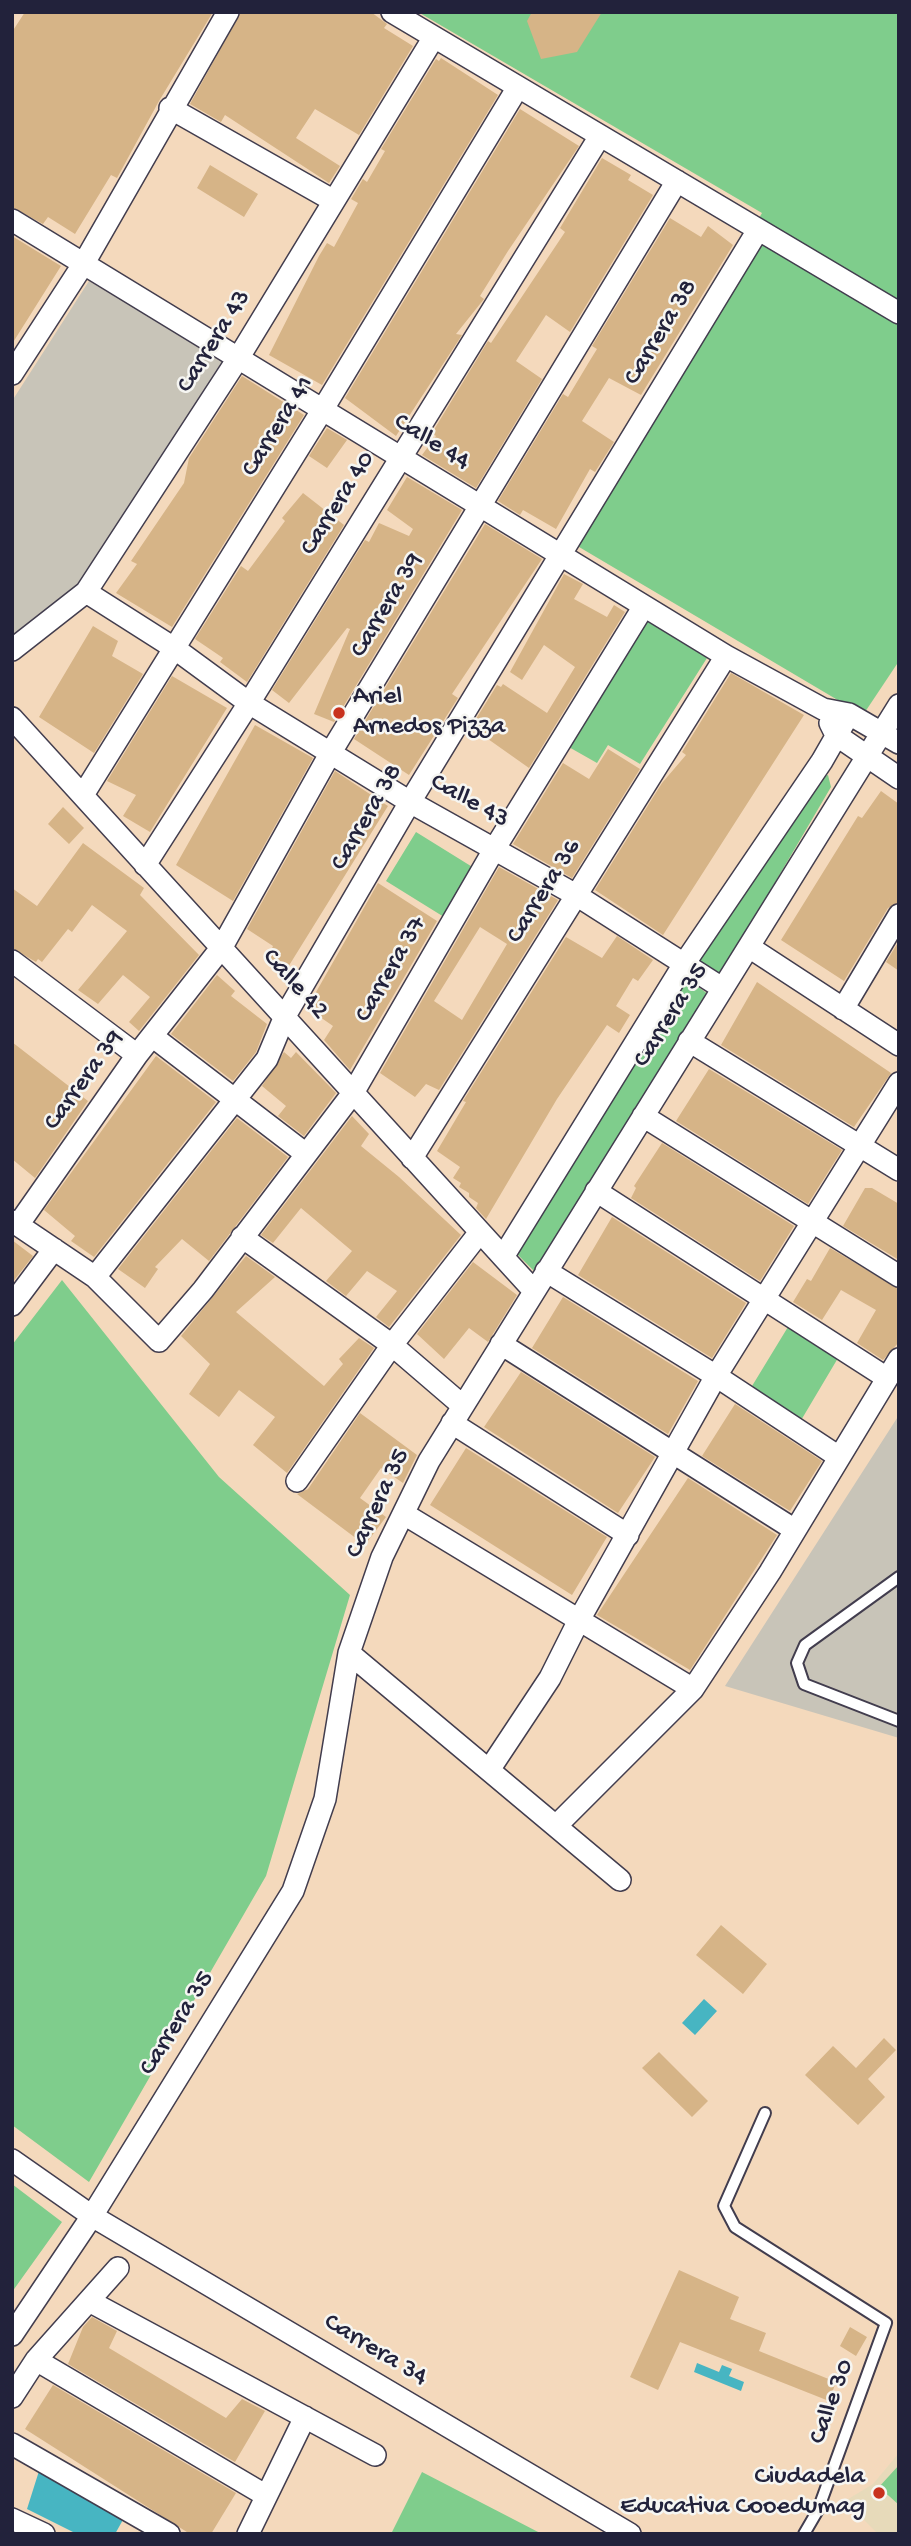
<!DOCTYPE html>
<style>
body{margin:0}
#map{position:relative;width:911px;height:2546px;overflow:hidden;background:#f4d9bc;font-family:"Gochi Hand",sans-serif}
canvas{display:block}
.frame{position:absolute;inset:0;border:14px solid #22223b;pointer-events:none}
</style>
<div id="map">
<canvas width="911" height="2546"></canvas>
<div class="frame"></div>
</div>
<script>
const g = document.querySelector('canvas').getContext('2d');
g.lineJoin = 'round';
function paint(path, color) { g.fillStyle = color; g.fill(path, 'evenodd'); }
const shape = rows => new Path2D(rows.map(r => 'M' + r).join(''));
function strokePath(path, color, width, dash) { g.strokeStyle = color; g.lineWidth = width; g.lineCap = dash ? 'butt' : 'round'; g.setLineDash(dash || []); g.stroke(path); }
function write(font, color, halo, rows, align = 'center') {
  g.font = font + ' "Gochi Hand",sans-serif'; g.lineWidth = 5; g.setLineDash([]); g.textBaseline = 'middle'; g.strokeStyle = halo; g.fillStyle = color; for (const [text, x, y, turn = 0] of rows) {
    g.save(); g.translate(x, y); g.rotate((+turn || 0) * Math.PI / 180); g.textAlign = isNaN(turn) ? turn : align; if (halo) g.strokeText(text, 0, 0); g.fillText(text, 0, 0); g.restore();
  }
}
paint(shape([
 [899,2453,899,2534,878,2534,845,2501,873,2484]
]), '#e7daba');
paint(shape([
 [89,281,226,361,87,597,12,659,12,401],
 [899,1415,899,1738,725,1686]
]), '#c8c4b8');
paint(shape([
 [418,12,899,12,899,661,863,715,574,544,762,213],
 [647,621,707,658,640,764,608,745,597,763,567,746],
 [828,775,831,787,719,978,692,961,814,779],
 [416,832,474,868,444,917,386,881],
 [682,975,712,997,538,1275,512,1249],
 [62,1280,219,1477,350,1595,266,1876,89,2182,12,2125,12,1345],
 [791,1322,841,1353,800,1422,749,1391],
 [12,2184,62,2222,12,2292],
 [899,2465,899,2505,879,2487],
 [422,2472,542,2534,391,2534]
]), '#7fcd8c');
paint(shape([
 [704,1999,717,2011,695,2035,682,2023],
 [697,2363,719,2372,722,2365,732,2369,729,2376,744,2382,741,2391,694,2372],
 [39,2471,124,2518,115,2534,77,2534,27,2509]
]), '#47b5c2');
paint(shape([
 [25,12,213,12,159,101,117,178,111,175,75,234,48,217,43,224,12,207,12,32],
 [241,12,371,12,387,24,384,28,413,46,359,135,315,109,296,138,340,166,329,183,225,115,221,122,190,104],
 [532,12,602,12,577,52,541,59,527,21],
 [441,58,498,95,322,385,269,355,319,256,327,243,334,247,358,203,351,199,363,179,367,182,385,151,381,149,436,59,439,61],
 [520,109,579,146,508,251,480,296,484,299,456,334,462,335,396,436,345,398],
 [602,158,631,175,628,180,653,195,570,332,546,315,516,361,542,379,476,488,422,455,436,436,432,433,488,341,491,343,565,232,560,228],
 [210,165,258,194,244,217,197,188],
 [670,218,701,237,708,226,733,245,641,395,609,378,582,421,614,442,595,472,590,469,556,529,523,510,520,515,498,501,563,394,568,397,589,362,597,349,592,346],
 [12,236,61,266,12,344],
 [242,376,304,415,172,627,116,593,137,564,131,561,184,483,189,458],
 [327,428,347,440,327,468,309,456],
 [407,477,462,510,334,722,314,714,350,629,347,628,289,703,272,690,365,540,369,542,379,523,409,536,413,529,387,510],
 [303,493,344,525,247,682,220,662,223,658,195,639,241,566,248,571,285,521,282,518],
 [485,524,542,559,452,694,458,698,409,775,354,739],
 [564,574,583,584,574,599,607,617,614,605,625,612,529,768,471,727,497,685,501,687,503,684,547,713,575,667,544,645,522,680,510,672],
 [93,626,118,641,112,656,143,674,94,753,39,717],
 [731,673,804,715,663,935,595,890,662,783,686,755,682,752],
 [172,676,227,708,150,832,123,816,136,795,107,781],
 [255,725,313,758,233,901,176,865],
 [608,749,640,769,572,878,513,844,563,763,589,779],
 [335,771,388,806,285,972,266,962,273,946,247,929],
 [881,791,899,804,899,902,888,908,844,981,781,940,858,816,862,818],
 [63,807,84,828,69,844,48,824],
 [83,843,144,888,140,895,199,955,139,1031,129,1022,150,997,123,975,98,1004,78,990,127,931,92,905,72,932,68,929,42,962,38,959,36,962,12,948,12,888,37,906],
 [499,867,558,900,439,1090,426,1084,415,1097,380,1073],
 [480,927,507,944,462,1020,434,1001],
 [378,883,437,921,350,1070,324,1040,333,1026,307,1008],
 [617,936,653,960,638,981,633,978,616,1006,630,1015,619,1033,607,1025,557,1099,486,1219,476,1208,478,1203,469,1197,469,1193,459,1187,461,1183,453,1178,460,1167,437,1151,466,1102,463,1101,566,937,602,958],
 [899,941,899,971,886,962],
 [217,975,235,991,231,996,267,1024,256,1052,233,1081,171,1034],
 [757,982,891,1073,854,1127,721,1045],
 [12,1042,88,1101,35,1178,12,1159],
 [284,1052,291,1058,296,1052,336,1093,304,1136,278,1116,286,1106,262,1086],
 [156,1056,216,1102,94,1257,71,1241,75,1236,44,1210],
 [709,1069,842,1150,808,1204,676,1121],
 [352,1116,369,1134,361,1146,399,1177,461,1235,389,1327,376,1317,397,1291,367,1271,346,1296,326,1281,352,1251,301,1208,273,1243,261,1235],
 [237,1118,288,1157,209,1261,182,1239,155,1267,158,1269,145,1288,118,1269],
 [662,1143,794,1226,760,1281,631,1198,636,1188,634,1186],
 [865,1188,872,1188,899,1204,899,1260,843,1226],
 [612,1217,746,1303,712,1358,578,1275],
 [12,1240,33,1256,12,1283],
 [830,1248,899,1289,899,1342,883,1360,857,1343,876,1310,841,1290,822,1320,793,1302,807,1279,811,1281],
 [246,1256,275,1277,236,1312,324,1386,343,1364,339,1359,359,1338,374,1348,287,1473,253,1445,275,1417,239,1390,219,1417,189,1394,210,1364,181,1336],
 [473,1262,517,1295,488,1342,469,1328,444,1359,417,1334],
 [563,1297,698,1381,668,1434,532,1348],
 [521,1372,655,1457,618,1513,484,1427],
 [735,1404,822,1461,790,1511,702,1456],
 [360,1413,417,1455,403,1483,381,1468,360,1498,386,1517,365,1545,297,1494,308,1489],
 [466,1448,607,1537,572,1595,430,1505],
 [688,1478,777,1535,690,1670,597,1615],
 [721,1925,767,1964,743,1994,696,1955],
 [884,2038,896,2050,868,2079,885,2097,858,2125,805,2075,833,2046,856,2068],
 [659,2052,708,2101,692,2117,642,2068],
 [679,2270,739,2297,730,2319,766,2333,759,2351,836,2382,829,2401,680,2342,658,2390,630,2377],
 [92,2317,117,2331,109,2348,226,2418,242,2399,265,2411,235,2462,68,2364,83,2327],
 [850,2327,867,2337,856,2356,840,2346],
 [53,2385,236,2493,211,2534,190,2534,25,2429]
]), '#d6b487');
const lane = shape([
 [899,1577,805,1645,797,1663,804,1684,899,1721],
 [765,2113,724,2206,735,2227,886,2323,818,2510,804,2534]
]);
const street = shape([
 [392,12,899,313],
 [170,108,334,201],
 [12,220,726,656,823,709,849,714,899,743],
 [12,374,84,263,228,12],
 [86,592,174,648,249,703,410,802,576,895,722,988],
 [12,650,86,592,239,357,434,37],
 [12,718,534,1291],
 [830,723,836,735,899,778],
 [83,795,323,409,518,87],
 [145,865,249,703,600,136],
 [749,947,899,1045],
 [12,961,137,1055],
 [843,1009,899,915],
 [152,1036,306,1154],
 [689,1041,899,1170],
 [643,1116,899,1276],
 [412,1158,726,656],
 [596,1191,887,1378],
 [12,1221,95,1277,159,1341,203,1290,353,1093,495,848,644,606],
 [18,1225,137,1055,222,947,331,752,677,181],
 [242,1237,392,1345,463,1406],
 [503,1257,684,964,822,761,849,714],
 [546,1271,716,1376,839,1457],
 [95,1277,267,1059,285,1016,410,802,758,230],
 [12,1305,54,1249],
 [501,1344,795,1530],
 [452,1423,628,1535],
 [297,1481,392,1345,480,1232],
 [404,1514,693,1689],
 [349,1653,620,1880],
 [489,1770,550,1678,579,1620,716,1376,899,1083],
 [556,1826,693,1689,770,1572,899,1359],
 [12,2160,92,2216,630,2534],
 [89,2301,375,2455],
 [12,2335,92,2216,293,1891,325,1799,349,1653,382,1557,429,1461,899,705],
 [36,2360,265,2495],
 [12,2397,36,2360,118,2268],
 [12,2444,169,2534],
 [12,2519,44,2534],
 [248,2534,305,2417]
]);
strokePath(lane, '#423d4e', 14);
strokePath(street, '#423d4e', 24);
strokePath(lane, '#fff', 10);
strokePath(street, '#fff', 21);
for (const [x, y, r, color] of [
 [339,713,7,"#c8321e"],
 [879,2493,7,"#c8321e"]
]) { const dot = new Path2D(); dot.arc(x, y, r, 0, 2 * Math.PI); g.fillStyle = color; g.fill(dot); strokePath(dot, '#f6f6f2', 2.5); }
write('26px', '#22223b', '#f6f6f2', [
 ["Carrera 38",662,333,-59],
 ["Carrera 43",215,342,-58],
 ["Carrera 41",279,427,-58],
 ["Calle 44",431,443,32],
 ["Carrera 40",339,504,-58],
 ["Carrera 39",388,606,-59],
 ["Calle 43",469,802,29],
 ["Carrera 38",368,818,-60],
 ["Carrera 36",545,892,-58],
 ["Carrera 37",392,970,-60],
 ["Calle 42",294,985,48],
 ["Carrera 35",672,1016,-58],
 ["Carrera 39",85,1081,-54],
 ["Carrera 35",379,1504,-65],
 ["Carrera 35",178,2024,-58],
 ["Carrera 34",375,2351,31],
 ["Calle 30",833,2402,-70]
]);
write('26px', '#22223b', '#f6f6f2', [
 ["Ariel",353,698],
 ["Arnedos Pizza",353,728],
 ["Ciudadela",865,2478,"right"],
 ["Educativa Cooedumag",865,2508,"right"]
], 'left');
</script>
